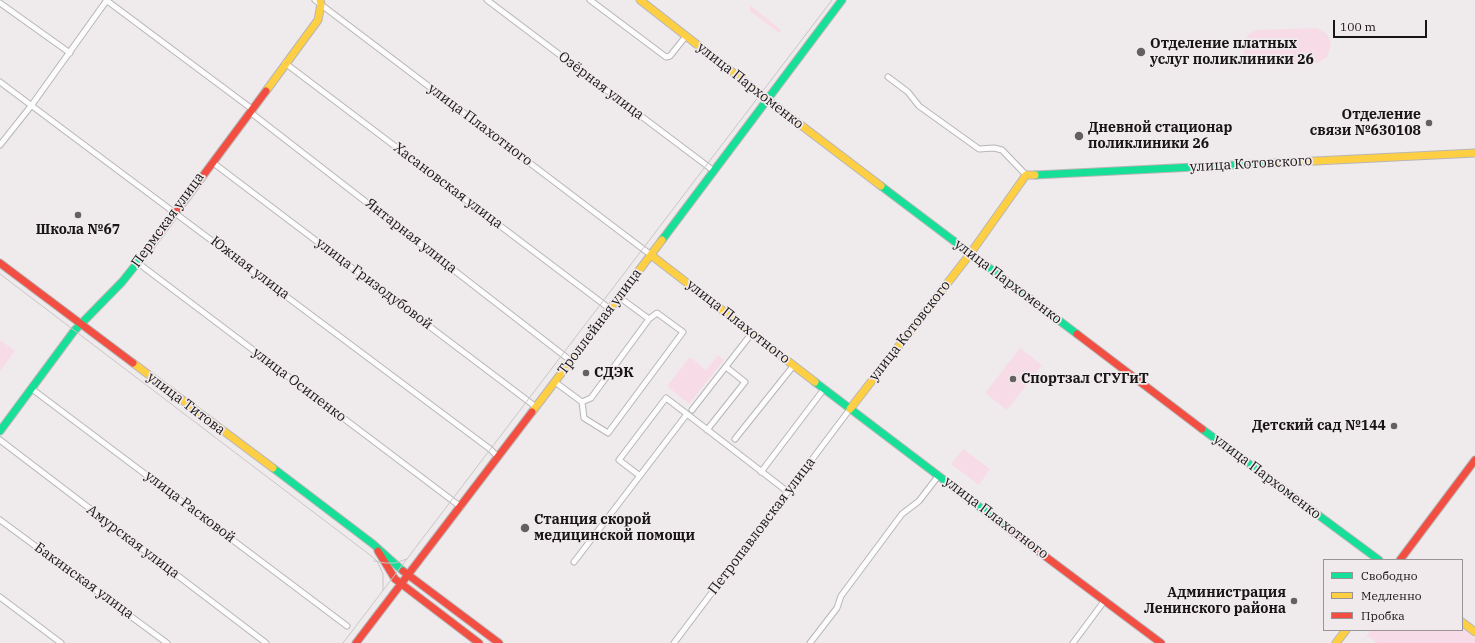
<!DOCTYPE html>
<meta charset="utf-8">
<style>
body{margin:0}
#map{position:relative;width:1475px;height:643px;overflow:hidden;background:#efebed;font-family:"IBM Plex Serif",serif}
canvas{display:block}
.legend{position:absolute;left:1323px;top:559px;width:140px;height:72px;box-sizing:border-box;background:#f0eaec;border:1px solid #999596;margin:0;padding:5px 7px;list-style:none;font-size:12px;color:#171516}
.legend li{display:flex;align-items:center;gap:8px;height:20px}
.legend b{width:20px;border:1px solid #999596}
.scale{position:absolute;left:1333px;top:20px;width:94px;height:18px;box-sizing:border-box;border:2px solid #171516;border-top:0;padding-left:5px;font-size:12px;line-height:14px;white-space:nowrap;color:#171516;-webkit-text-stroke:3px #f0eaec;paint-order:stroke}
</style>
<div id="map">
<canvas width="1475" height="643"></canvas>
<ul class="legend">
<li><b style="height:5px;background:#16e098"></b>Свободно</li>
<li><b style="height:5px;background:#ffcf43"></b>Медленно</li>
<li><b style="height:5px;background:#f24e42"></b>Пробка</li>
</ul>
<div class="scale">100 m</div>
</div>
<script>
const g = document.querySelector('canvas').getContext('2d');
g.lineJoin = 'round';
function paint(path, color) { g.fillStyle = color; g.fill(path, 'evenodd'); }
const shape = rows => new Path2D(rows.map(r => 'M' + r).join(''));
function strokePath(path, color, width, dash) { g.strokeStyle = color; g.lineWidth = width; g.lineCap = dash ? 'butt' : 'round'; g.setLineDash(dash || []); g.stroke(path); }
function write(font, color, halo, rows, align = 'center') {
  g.font = font + ' "IBM Plex Serif",serif'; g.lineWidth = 3.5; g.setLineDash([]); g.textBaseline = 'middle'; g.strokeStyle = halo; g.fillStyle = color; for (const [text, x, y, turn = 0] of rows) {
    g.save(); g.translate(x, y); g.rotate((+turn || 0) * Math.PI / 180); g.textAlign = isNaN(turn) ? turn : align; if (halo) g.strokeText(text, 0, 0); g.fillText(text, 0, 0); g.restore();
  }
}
paint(shape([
 [750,5,781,30,779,33,750,11],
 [1317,28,1327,34,1331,45,1327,57,1317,63,1257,64,1250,61,1243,51,1245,39,1250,33,1257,30],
 [0,340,15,351,0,371],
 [1020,348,1042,365,1007,410,985,393],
 [718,355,724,360,689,404,667,386,690,357,706,370],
 [963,449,990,469,979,485,951,464],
 [1462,628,1475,638,1475,643,1377,643,1368,636,1361,643,1371,630,1462,630]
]), '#f7dbe6');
const street = shape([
 [106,0,252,109],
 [315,0,651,255],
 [487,0,714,171],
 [590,0,666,57,670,56,686,36],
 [0,3,70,53],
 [285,63,610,309],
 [888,77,908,92,919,106,979,149,994,148,1002,150,1026,175],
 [0,82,490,449,498,457],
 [250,112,571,361],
 [0,145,31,106,107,0],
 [212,162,536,407],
 [138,263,461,507],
 [555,382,582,402,591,398,649,319,619,297],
 [32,389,347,626],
 [582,402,584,418,608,433,683,332,657,313,649,319],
 [692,410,752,333],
 [707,430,745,382,726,367],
 [735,439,794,365],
 [0,440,266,643],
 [761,472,824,389],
 [640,476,619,460,666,398,687,414],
 [0,520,167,643],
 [574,562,687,414,788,492],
 [0,597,61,643],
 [674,643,850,409],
 [810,643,837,608,841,596,902,514,919,501,939,475],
 [1073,643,1105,600]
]);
const fast = shape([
 [1035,175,1275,163],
 [881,186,1077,334],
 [662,240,842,0],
 [815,382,1006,527],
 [1202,429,1379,560],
 [0,431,74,331,122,282,150,247],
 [273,468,373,544,403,571]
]);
const slow = shape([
 [640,0,768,100,881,186],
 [266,91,318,20,321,4,320,0],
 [1275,163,1475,153],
 [651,255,815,382],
 [133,363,273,468],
 [850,409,970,254,1026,175,1035,175],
 [532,412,662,240],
 [1462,622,1475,632],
 [1336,643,1346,630]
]);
const jam = shape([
 [150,247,266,91],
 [0,263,133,363],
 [1077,334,1202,429],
 [1006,527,1161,643],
 [378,551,395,579,479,643],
 [1400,560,1475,460],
 [403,571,499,643],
 [356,643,532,412]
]);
strokePath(street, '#b8b5b7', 7);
strokePath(fast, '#b8b5b7', 9);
strokePath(slow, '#b8b5b7', 9);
strokePath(jam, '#b8b5b7', 9);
strokePath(street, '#fdfcfc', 5);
strokePath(fast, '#16e098', 7);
strokePath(slow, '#ffcf43', 7);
strokePath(jam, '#f24e42', 7);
strokePath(shape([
 [0,274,370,555,377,561,383,574,383,590],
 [374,561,385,563,395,563,407,559],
 [343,643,832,0]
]), '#c7c6c7', 1);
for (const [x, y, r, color] of [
 [1141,52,5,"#636061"],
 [1429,123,4,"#636061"],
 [1079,136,5,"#636061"],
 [78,215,4,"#636061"],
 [586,373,4,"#636061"],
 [1013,379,4,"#636061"],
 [1394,426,4,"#636061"],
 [525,528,5,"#636061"],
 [1294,601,4,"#636061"]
]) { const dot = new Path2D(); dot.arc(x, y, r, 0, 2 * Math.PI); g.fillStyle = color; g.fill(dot); strokePath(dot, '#f0eaec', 1.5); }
write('bold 14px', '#171516', '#f0eaec', [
 ["Отделение платных",1150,44],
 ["услуг поликлиники 26",1150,60],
 ["Отделение",1421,115,"right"],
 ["связи №630108",1421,131,"right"],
 ["Дневной стационар",1088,128],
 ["поликлиники 26",1088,144],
 ["Школа №67",78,230,"center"],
 ["СДЭК",594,373],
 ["Спортзал СГУГиТ",1021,379],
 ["Детский сад №144",1386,426,"right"],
 ["Станция скорой",534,520],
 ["медицинской помощи",534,536],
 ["Администрация",1286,593,"right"],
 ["Ленинского района",1286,609,"right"]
], 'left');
write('14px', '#171516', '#f0eaec', [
 ["Озёрная улица",601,86,37],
 ["улица Пархоменко",750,86,38],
 ["улица Плахотного",480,125,37],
 ["улица Котовского",1251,164,-3],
 ["Хасановская улица",448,186,37],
 ["Пермская улица",168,220,-54],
 ["Янтарная улица",411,236,38],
 ["Южная улица",250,268,37],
 ["улица Пархоменко",1008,282,37],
 ["улица Гризодубовой",374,284,37],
 ["Троллейная улица",600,322,-53],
 ["улица Плахотного",738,322,38],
 ["улица Котовского",910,331,-52],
 ["улица Осипенко",299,385,37],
 ["улица Титова",186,404,37],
 ["улица Пархоменко",1267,477,37],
 ["улица Расковой",190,507,37],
 ["улица Плахотного",996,518,37],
 ["Петропавловская улица",762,526,-53],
 ["Амурская улица",133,542,37],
 ["Бакинская улица",84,581,36]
]);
</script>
